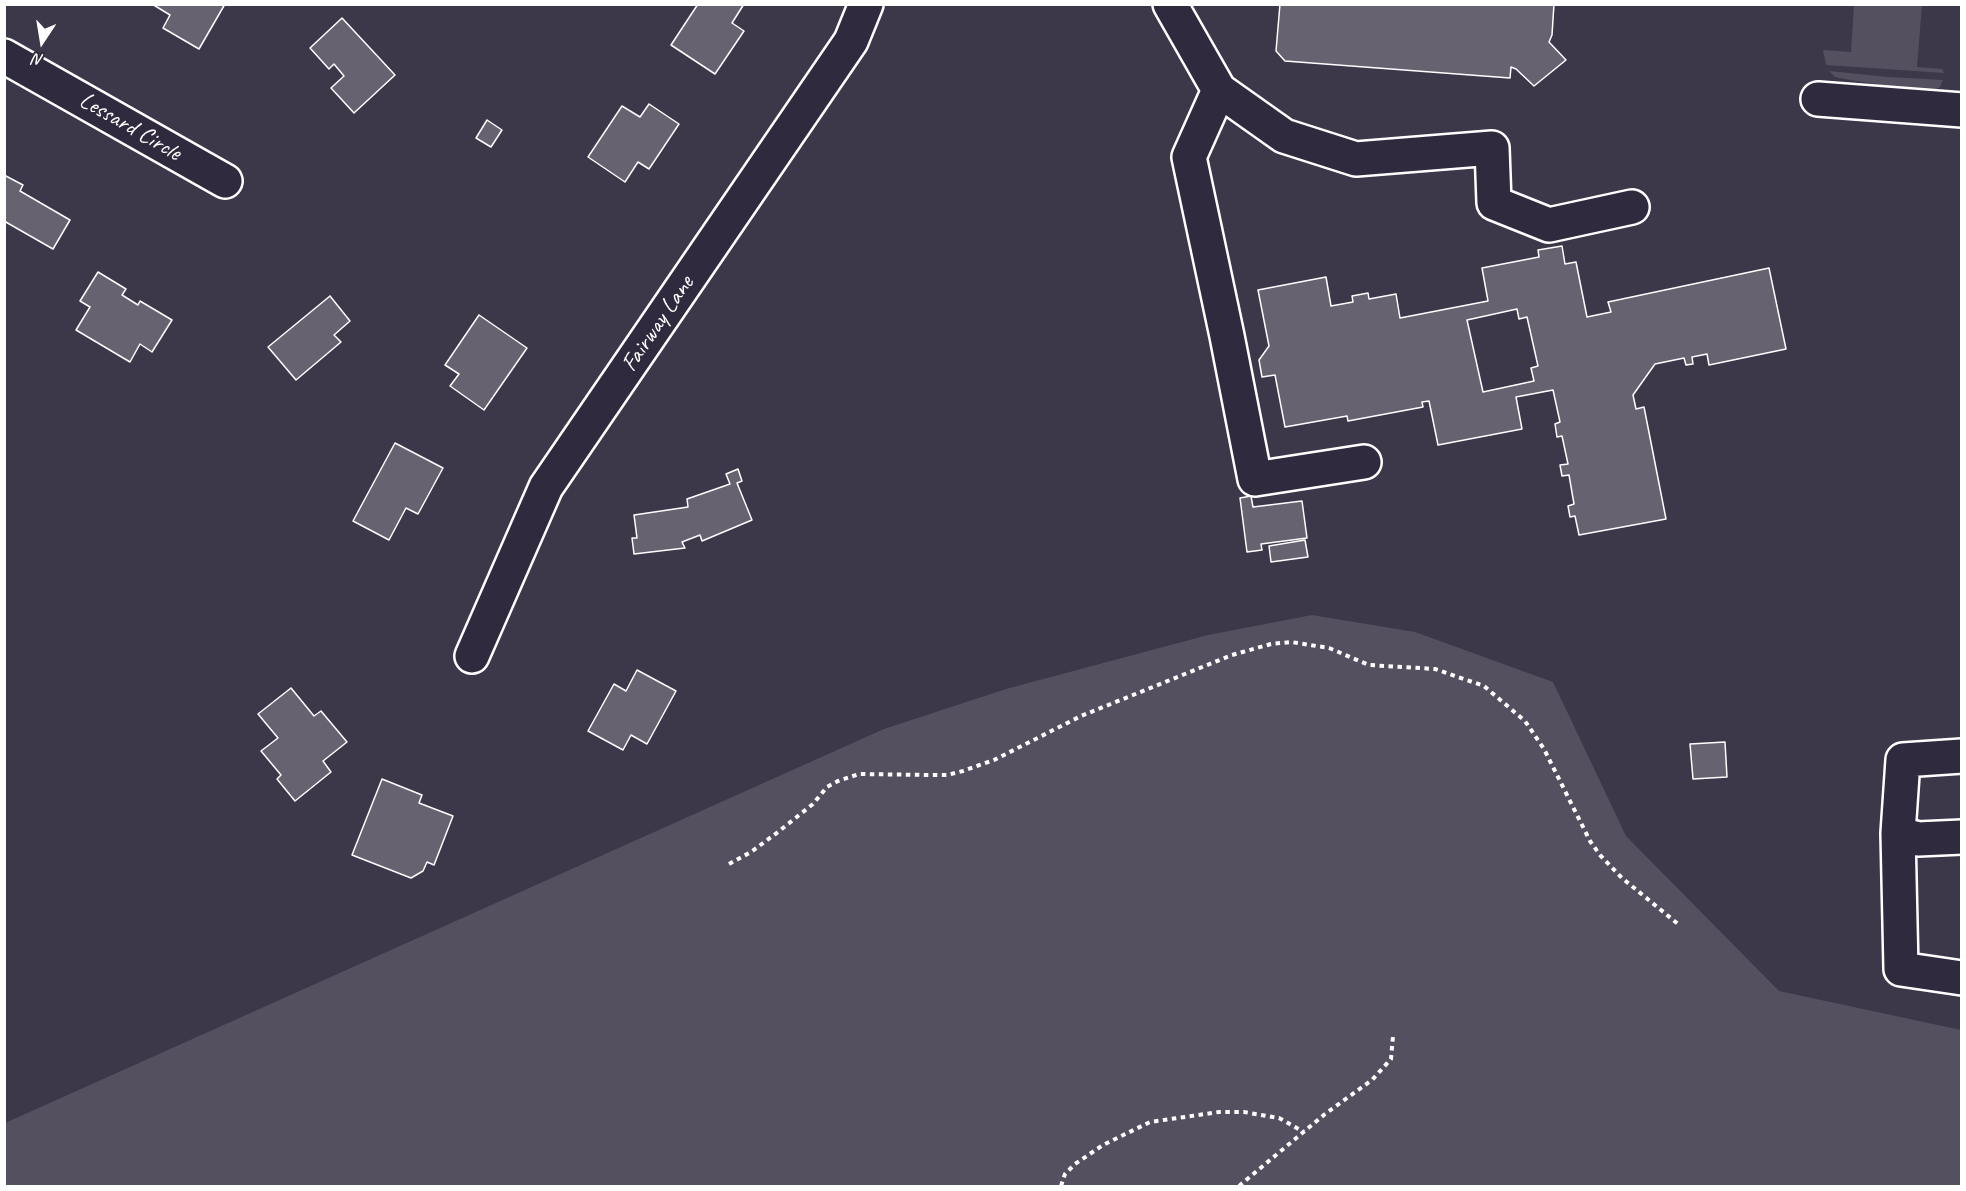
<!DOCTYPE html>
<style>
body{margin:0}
#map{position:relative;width:1966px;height:1191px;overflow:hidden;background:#3c3749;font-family:Caveat,sans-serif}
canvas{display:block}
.frame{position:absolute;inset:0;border:6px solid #fff;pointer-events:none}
.north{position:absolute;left:12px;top:12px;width:60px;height:60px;-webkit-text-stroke:4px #2f2a3d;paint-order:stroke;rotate:192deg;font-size:16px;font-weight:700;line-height:24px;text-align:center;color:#fff}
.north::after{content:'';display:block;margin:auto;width:21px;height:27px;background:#fff;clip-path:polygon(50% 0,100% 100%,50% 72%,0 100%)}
</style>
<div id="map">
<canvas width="1966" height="1191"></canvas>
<div class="frame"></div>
<div class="north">N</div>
</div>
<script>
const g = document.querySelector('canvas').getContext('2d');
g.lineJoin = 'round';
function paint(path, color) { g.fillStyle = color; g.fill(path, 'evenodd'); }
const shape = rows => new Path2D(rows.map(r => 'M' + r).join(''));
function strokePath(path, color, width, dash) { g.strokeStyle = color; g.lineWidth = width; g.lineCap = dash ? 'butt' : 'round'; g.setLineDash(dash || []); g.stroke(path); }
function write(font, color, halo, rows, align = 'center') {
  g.font = font + ' Caveat,sans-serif'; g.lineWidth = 6; g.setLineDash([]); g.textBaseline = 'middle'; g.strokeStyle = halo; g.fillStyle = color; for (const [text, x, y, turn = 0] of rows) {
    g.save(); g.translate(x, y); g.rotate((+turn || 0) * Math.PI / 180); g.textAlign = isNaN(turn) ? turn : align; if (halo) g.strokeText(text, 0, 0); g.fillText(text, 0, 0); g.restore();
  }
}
paint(shape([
 [1854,5,1922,5,1917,67,1942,69,1944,73,1826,65,1823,50,1851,52],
 [1829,71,1888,77,1943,80,1940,87,1933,91,1921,91,1850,80,1835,77],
 [1312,615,1415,632,1553,682,1626,836,1779,991,1961,1030,1961,1186,5,1186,5,1123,884,729,1006,689,1208,635]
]), '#555060');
const building = shape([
 [152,4,225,4,199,49,163,28,170,15,152,4],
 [698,4,744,4,732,23,744,31,715,74,671,45,698,4],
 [1280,4,1554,4,1552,35,1549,42,1566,60,1534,86,1516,69,1511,67,1510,78,1285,61,1276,51,1280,4],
 [342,18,395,75,354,113,331,88,344,76,334,64,329,69,310,48,342,18],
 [649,104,679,124,649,169,638,162,625,182,588,157,622,106,640,117,649,104],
 [487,120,502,130,491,147,476,138,487,120],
 [4,175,23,185,20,191,70,220,53,249,4,221,4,175],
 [1562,246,1565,264,1576,262,1587,317,1611,312,1608,302,1769,268,1786,349,1709,365,1707,354,1692,357,1693,364,1686,365,1684,358,1655,364,1633,395,1636,409,1644,407,1666,519,1579,535,1575,516,1570,517,1568,506,1574,504,1569,475,1562,476,1560,465,1568,464,1562,436,1557,437,1555,424,1560,422,1553,390,1516,397,1522,429,1438,445,1429,401,1422,402,1423,407,1348,421,1347,416,1285,427,1275,375,1262,377,1259,360,1269,346,1258,290,1326,277,1331,306,1353,302,1352,296,1368,293,1369,299,1396,294,1400,318,1488,301,1482,268,1539,257,1538,250,1562,246],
 [1517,309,1519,319,1527,317,1538,366,1531,368,1534,381,1483,392,1467,320,1517,309],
 [98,272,126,289,122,295,138,305,140,301,172,320,152,352,140,344,130,362,76,330,90,307,80,301,98,272],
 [330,296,350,321,334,335,341,342,296,380,268,347,330,296],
 [479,315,527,348,484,410,450,386,459,374,445,365,479,315],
 [395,443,443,468,418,514,406,508,389,540,353,521,395,443],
 [738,469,742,481,737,483,752,520,702,541,700,535,682,542,685,548,634,554,632,538,637,538,634,515,688,507,687,499,730,484,726,474,738,469],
 [1251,496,1253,507,1302,501,1307,538,1261,544,1262,550,1247,552,1240,498,1251,496],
 [1305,540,1308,557,1271,562,1269,546,1305,540],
 [637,670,676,691,647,744,631,735,623,750,588,731,614,684,626,691,637,670],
 [291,688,314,716,321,711,347,742,323,761,331,772,295,801,277,779,281,775,261,751,278,738,258,714,291,688],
 [1725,742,1727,777,1693,779,1690,744,1725,742],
 [382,779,422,795,419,803,453,816,434,865,427,862,423,871,411,878,352,855,382,779]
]);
paint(building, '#666270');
strokePath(building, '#fff', 1.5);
const minor = shape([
 [1170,4,1219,90,1189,157,1227,336,1255,479,1364,462],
 [4,56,225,181],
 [1219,90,1284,136,1356,159,1492,148,1494,203,1549,225,1632,207],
 [1818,99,1962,110],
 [472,656,546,487,851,41,866,4],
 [1962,756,1903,760,1898,833,1918,839,1962,837],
 [1898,833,1901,969,1962,978]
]);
strokePath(minor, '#fff', 38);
strokePath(shape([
 [729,864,751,852,778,832,813,804,827,787,838,781,859,774,931,775,947,775,963,771,994,760,1081,716,1232,655,1271,644,1291,642,1329,648,1369,665,1435,669,1484,686,1525,721,1544,749,1590,841,1600,855,1622,878,1678,924],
 [1061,1186,1065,1174,1075,1164,1103,1145,1150,1122,1219,1112,1244,1112,1279,1118,1304,1132],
 [1239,1186,1325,1114,1372,1080,1391,1059,1393,1036]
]), '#fff', 4, [4.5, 4.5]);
strokePath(minor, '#2f2a3d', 33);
write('24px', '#fff', '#2f2a3d', [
 ["Lessard Circle",130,127,30],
 ["Fairway Lane",658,324,-56]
]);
</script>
